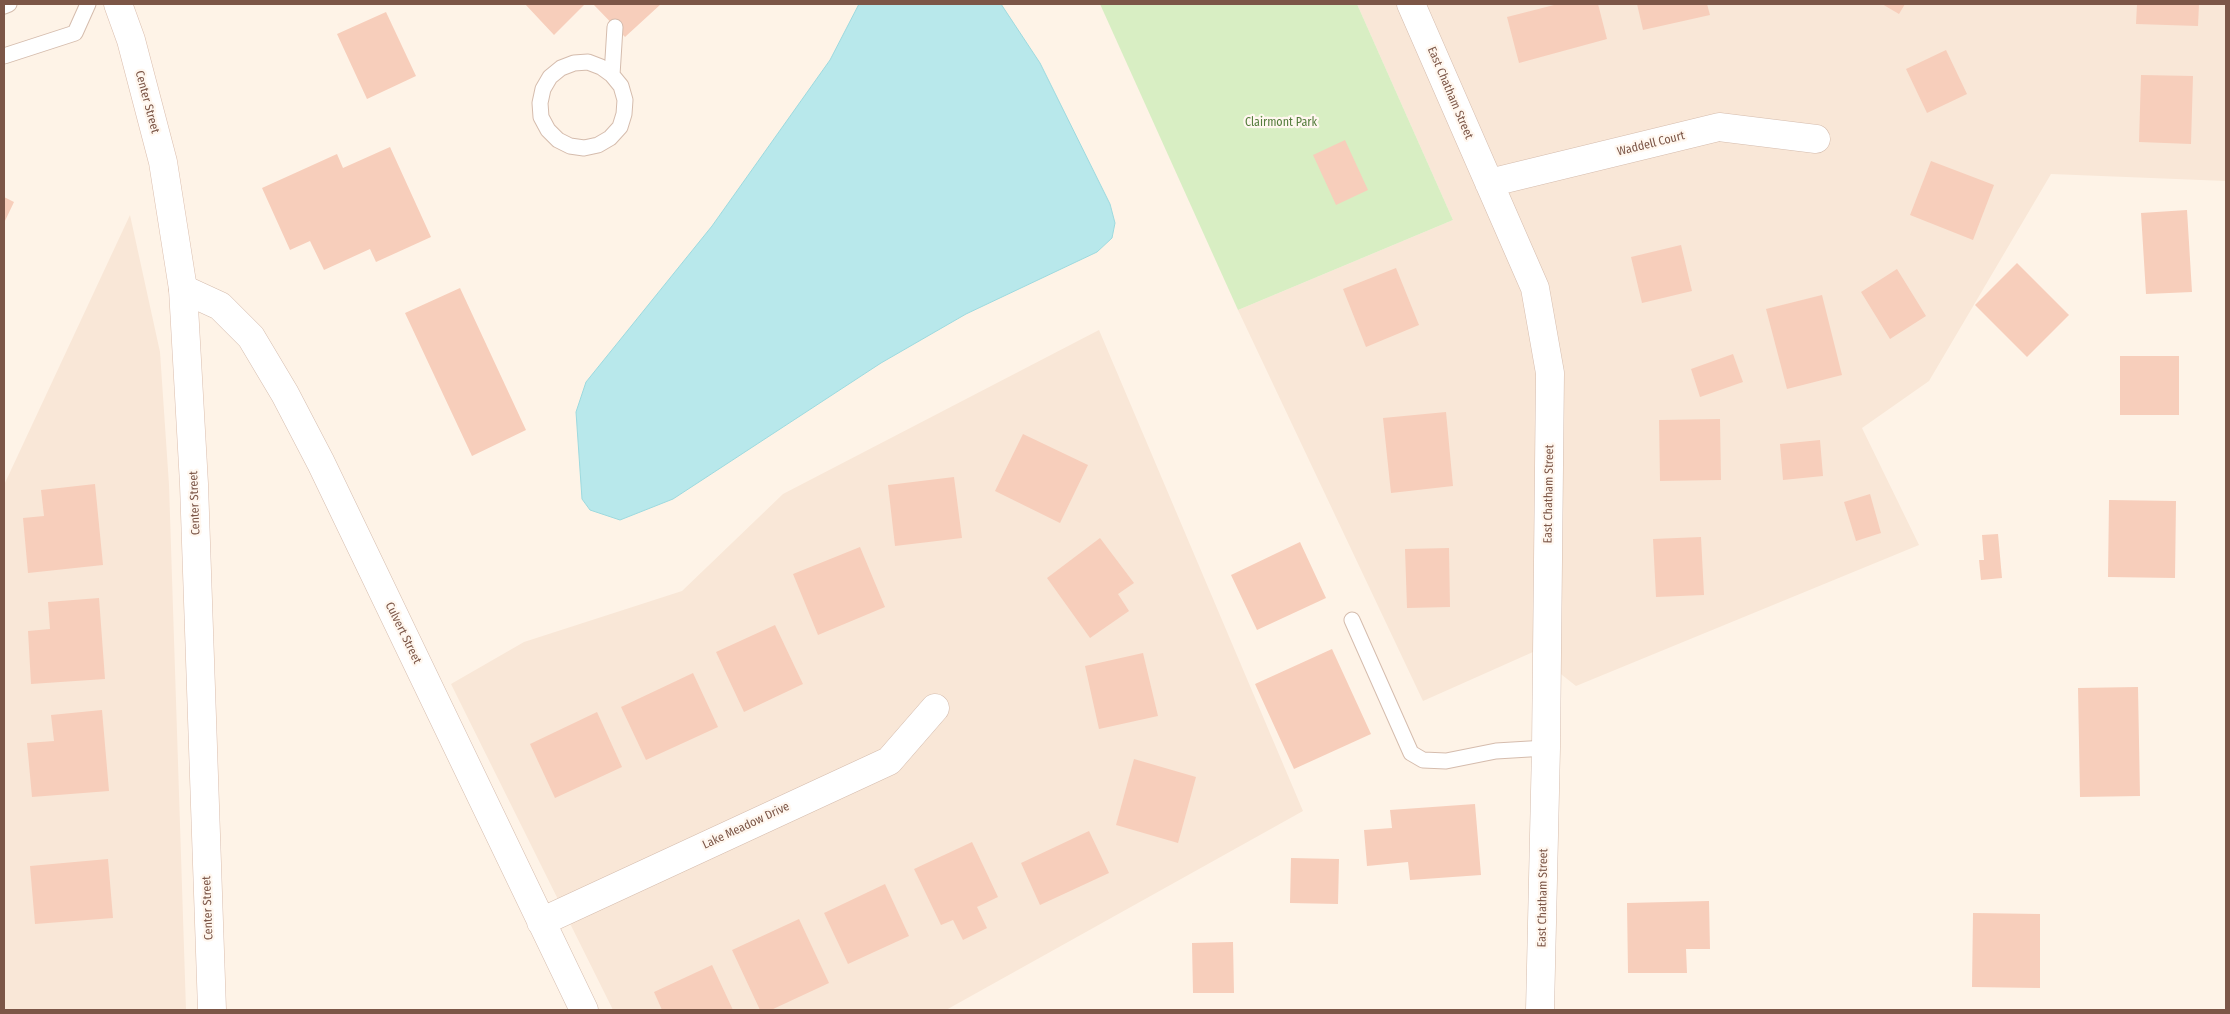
<!DOCTYPE html>
<style>
body{margin:0}
#map{position:relative;width:2230px;height:1014px;overflow:hidden;background:#fef3e7;font-family:"Fira Sans Condensed",sans-serif}
canvas{display:block}
.frame{position:absolute;inset:0;border:5px solid #7c5647;pointer-events:none}
</style>
<div id="map">
<canvas width="2230" height="1014"></canvas>
<div class="frame"></div>
</div>
<script>
const g = document.querySelector('canvas').getContext('2d');
g.lineJoin = 'round';
function paint(path, color) { g.fillStyle = color; g.fill(path, 'evenodd'); }
const shape = rows => new Path2D(rows.map(r => 'M' + r).join(''));
function strokePath(path, color, width, dash) { g.strokeStyle = color; g.lineWidth = width; g.lineCap = dash ? 'butt' : 'round'; g.setLineDash(dash || []); g.stroke(path); }
function write(font, color, halo, rows, align = 'center') {
  g.font = font + ' "Fira Sans Condensed",sans-serif'; g.lineWidth = 4.5; g.setLineDash([]); g.textBaseline = 'middle'; g.strokeStyle = halo; g.fillStyle = color; for (const [text, x, y, turn = 0] of rows) {
    g.save(); g.translate(x, y); g.rotate((+turn || 0) * Math.PI / 180); g.textAlign = isNaN(turn) ? turn : align; if (halo) g.strokeText(text, 0, 0); g.fillText(text, 0, 0); g.restore();
  }
}
paint(shape([
 [1357,4,2226,4,2226,181,2051,174,1929,381,1862,428,1919,545,1576,686,1533,652,1423,701,1238,310,1453,220],
 [130,215,160,352,169,485,186,1010,4,1010,4,485],
 [1099,330,1303,811,946,1010,613,1010,451,684,524,642,682,591,783,494]
]), '#f9e7d7');
paint(shape([
 [1100,4,1357,4,1453,220,1238,310]
]), '#d8eec3');
const water = shape([
 [859,4,1001,4,1040,63,1110,204,1115,223,1112,238,1097,252,966,314,881,363,673,499,620,520,590,510,582,499,576,412,586,382,712,226,830,60,859,4]
]);
paint(water, '#b8e8eb');
strokePath(water, '#9dd9de', 1);
paint(shape([
 [525,4,585,4,554,35],
 [593,4,661,4,625,37],
 [1558,4,1598,4,1607,39,1519,63,1507,17],
 [1637,4,1707,4,1710,15,1643,30],
 [1882,4,1905,4,1899,14],
 [2137,4,2199,4,2198,26,2136,24],
 [386,12,416,76,367,99,337,34],
 [1946,50,1967,94,1927,113,1906,69],
 [2141,75,2193,76,2191,144,2139,142],
 [1345,140,1368,190,1336,205,1313,155],
 [390,147,431,237,376,262,370,249,324,270,310,241,290,250,262,188,337,154,343,168],
 [1931,161,1994,185,1973,240,1910,215],
 [4,197,14,202,4,223],
 [2187,210,2192,292,2146,294,2141,213],
 [1681,245,1692,291,1642,303,1631,257],
 [2017,263,2069,315,2027,357,1975,305],
 [1396,268,1419,325,1366,347,1343,289],
 [1897,269,1926,316,1890,339,1861,292],
 [460,288,526,430,472,456,405,313],
 [1822,295,1842,375,1787,389,1766,309],
 [1733,354,1743,382,1700,397,1691,369],
 [2120,356,2179,356,2179,415,2120,415],
 [1446,412,1453,486,1391,493,1383,418],
 [1720,419,1721,480,1660,481,1659,420],
 [1023,434,1088,465,1060,523,995,491],
 [1820,440,1823,476,1783,480,1780,444],
 [954,477,962,538,895,546,888,485],
 [95,484,103,565,28,573,23,518,44,516,41,490],
 [1870,494,1881,533,1856,541,1844,502],
 [2109,500,2176,501,2175,578,2108,577],
 [1998,534,2002,578,1981,580,1979,560,1984,560,1982,535],
 [1701,537,1704,595,1656,597,1653,539],
 [1100,538,1134,583,1118,594,1129,611,1090,638,1047,578],
 [1300,542,1326,598,1257,630,1231,575],
 [860,547,885,607,818,635,793,574],
 [1449,548,1450,607,1407,608,1405,549],
 [99,598,105,679,31,684,28,631,50,629,48,602],
 [775,625,803,684,744,712,716,652],
 [1332,649,1371,734,1294,769,1255,684],
 [1143,653,1158,716,1099,729,1085,666],
 [693,673,718,727,646,760,621,707],
 [2138,687,2140,796,2080,797,2078,688],
 [102,710,109,791,32,797,27,743,54,741,51,715],
 [597,712,622,767,555,798,530,744],
 [1134,759,1196,777,1178,843,1116,825],
 [1475,804,1481,875,1410,880,1408,862,1367,866,1364,830,1392,828,1390,810],
 [1089,831,1109,873,1040,905,1021,863],
 [972,842,998,897,977,907,987,928,963,940,953,920,941,925,914,869],
 [1291,858,1339,859,1338,904,1290,903],
 [108,859,113,918,35,924,30,866],
 [885,884,909,936,848,964,824,913],
 [1709,901,1710,949,1686,949,1687,973,1628,973,1627,903],
 [1973,913,2040,914,2040,988,1972,987],
 [799,919,829,983,771,1010,760,1010,732,950],
 [1233,942,1234,993,1193,993,1192,943],
 [712,965,733,1010,662,1010,654,992]
]), '#f7cebb');
const service = shape([
 [4,6,9,4],
 [4,56,75,33,88,4],
 [612,75,601,67,588,62,574,63,561,68,550,77,543,89,540,103,541,117,548,130,558,140,570,146,584,148,598,145,610,138,620,127,624,114,625,100,621,86,612,75,615,27],
 [1352,620,1411,753,1423,760,1446,761,1496,751,1546,748]
]);
const minor = shape([
 [1411,4,1535,288,1550,373,1546,748,1540,1010],
 [1489,183,1719,127,1816,139],
 [183,289,220,306,251,337,285,394,321,463,584,1010],
 [541,922,889,761,935,708]
]);
const secondary = shape([
 [118,4,131,40,163,162,183,289,194,484,212,1010]
]);
strokePath(service, '#d5bcad', 17);
strokePath(minor, '#d5bcad', 29);
strokePath(secondary, '#dabdad', 29);
strokePath(service, '#fff', 15);
strokePath(minor, '#fff', 28);
strokePath(secondary, '#fff', 28);
write('12px', '#7c5647', '#fff7ef', [
 ["East Chatham Street",1450,93,67],
 ["Center Street",147,102,75],
 ["Waddell Court",1651,144,-14],
 ["East Chatham Street",1549,494,-89],
 ["Center Street",195,503,-92],
 ["Culvert Street",403,633,64],
 ["Lake Meadow Drive",746,826,-25],
 ["East Chatham Street",1543,898,-89],
 ["Center Street",208,908,-92]
]);
write('12px', '#547c3c', '#fff7ef', [
 ["Clairmont Park",1281,123]
]);
</script>
